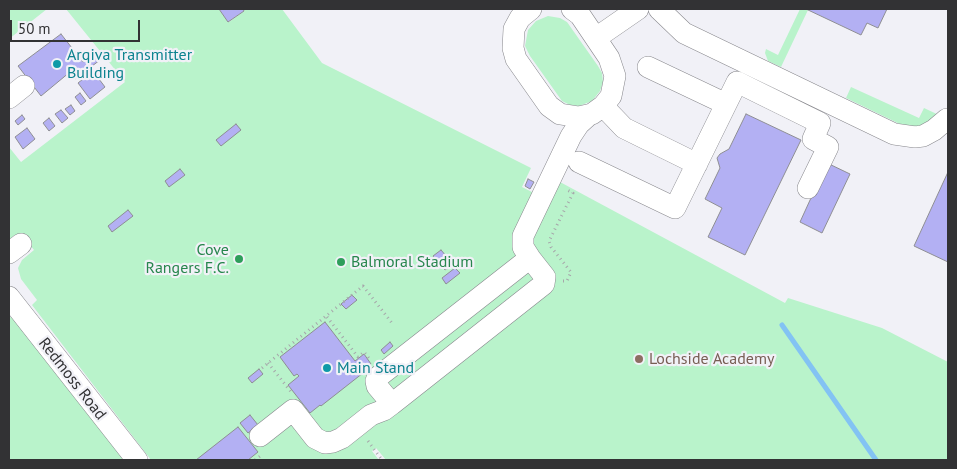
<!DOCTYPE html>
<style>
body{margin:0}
#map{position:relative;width:957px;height:469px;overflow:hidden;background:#f1f1f7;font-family:"PT Sans",sans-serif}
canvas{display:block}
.frame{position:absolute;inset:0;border:10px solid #323234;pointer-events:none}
.scale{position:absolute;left:10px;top:20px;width:130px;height:22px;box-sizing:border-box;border:2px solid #323234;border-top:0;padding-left:6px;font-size:15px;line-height:18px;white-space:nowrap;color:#323234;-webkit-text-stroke:4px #f1f1f7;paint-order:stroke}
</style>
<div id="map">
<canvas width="957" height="469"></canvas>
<div class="frame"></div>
<div class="scale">50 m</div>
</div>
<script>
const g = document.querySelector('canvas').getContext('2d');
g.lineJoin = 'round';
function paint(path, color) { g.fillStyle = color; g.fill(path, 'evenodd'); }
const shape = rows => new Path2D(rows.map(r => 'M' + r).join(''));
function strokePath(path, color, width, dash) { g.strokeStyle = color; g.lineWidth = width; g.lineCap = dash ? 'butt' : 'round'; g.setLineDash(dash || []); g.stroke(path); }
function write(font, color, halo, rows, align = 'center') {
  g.font = font + ' "PT Sans",sans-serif'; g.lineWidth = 4.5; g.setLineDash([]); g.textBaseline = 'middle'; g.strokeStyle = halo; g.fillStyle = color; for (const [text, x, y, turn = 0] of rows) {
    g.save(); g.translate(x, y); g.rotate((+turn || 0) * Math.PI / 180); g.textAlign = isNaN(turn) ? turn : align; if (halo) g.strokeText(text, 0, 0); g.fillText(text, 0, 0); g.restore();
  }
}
paint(shape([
 [9,9,47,9,9,39],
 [66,9,219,9,229,22,244,11,243,9,282,9,322,63,531,168,522,187,550,201,560,182,785,303,788,298,882,328,948,362,948,460,386,460,376,448,372,451,379,460,151,460,32,305,37,300,21,279,18,268,22,260,34,250,21,234,9,244,9,147,21,162,125,82],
 [800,9,808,10,781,67,768,61,765,53,766,49,778,55],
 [548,16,560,18,567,22,598,66,602,73,603,82,600,91,592,101,579,106,570,105,562,101,530,56,525,46,528,30,536,21],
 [851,87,919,118,924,108,941,116,925,126,906,127,846,98],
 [11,317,17,319,124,460,9,460,9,318]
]), '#b9f3cb');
strokePath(shape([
 [782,325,876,460]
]), '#83c3f3', 5);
const building = shape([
 [219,9,243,9,244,11,228,22,219,9],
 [806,9,887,9,878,28,867,23,861,35,806,9],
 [61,34,83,62,95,53,100,60,75,79,70,72,41,96,18,66,61,34],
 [93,71,105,87,90,99,78,83,93,71],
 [80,93,86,101,81,105,75,97,80,93],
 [71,105,75,111,70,115,65,109,71,105],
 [61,110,68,118,62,123,55,114,61,110],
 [746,114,801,140,745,255,708,237,722,208,705,199,720,168,717,158,720,154,729,149,746,114],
 [22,115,25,119,18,125,15,121,22,115],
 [49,118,55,126,49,131,43,123,49,118],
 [236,124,241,130,221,146,216,140,236,124],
 [27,128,35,139,23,149,15,137,27,128],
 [827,163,850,174,822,233,800,222,827,163],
 [180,169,185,175,169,187,165,181,180,169],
 [948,172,948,262,914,246,948,172],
 [528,179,534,182,530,189,525,186,528,179],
 [128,210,133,216,112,232,108,226,128,210],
 [441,250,453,264,445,270,433,256,441,250],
 [455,268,460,273,446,284,442,278,455,268],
 [352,295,357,300,346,309,341,304,352,295],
 [325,322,355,361,364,354,371,364,361,372,363,373,321,406,320,405,310,413,288,385,299,376,297,374,294,376,280,357,325,322],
 [390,342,393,346,384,354,381,350,390,342],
 [259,369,263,374,252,383,248,378,259,369],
 [250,415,258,425,248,433,240,423,250,415],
 [238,427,258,452,248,460,196,460,238,427]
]);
paint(building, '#b3b0f3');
strokePath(building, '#8e8e93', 1);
const minor = shape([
 [531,9,520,18,514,29,513,48,516,59,549,106,560,114,579,117,592,114,603,106,611,96,615,76,609,58,580,15,572,9],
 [659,9,684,33,894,134,915,137,923,136,934,130,947,119],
 [596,38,638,9],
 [648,67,726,104],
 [9,98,24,86],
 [603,106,624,128,697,164],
 [579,162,675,208,737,82,820,123,813,139,828,147,808,188],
 [9,253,21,244],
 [530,258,545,277,544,284,392,404,377,386,376,381,378,377,530,258],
 [530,258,523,247,523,236,571,136,579,124,589,115],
 [9,297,137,460],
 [260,436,293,410,315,438,325,443,333,442,342,438,371,415,384,410,392,404]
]);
strokePath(minor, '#87878c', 22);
strokePath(shape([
 [563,281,567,281,571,272,551,247,549,241,573,193,565,189],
 [327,317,358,357,364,352,371,361],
 [268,363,292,393],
 [262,368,363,286,392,323],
 [368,441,382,460],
 [255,460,263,454]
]), '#a6a6aa', 3, [1, 4]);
strokePath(minor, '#fff', 21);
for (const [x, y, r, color] of [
 [57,64,5,"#0f9aa8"],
 [239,259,5,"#2e9e5b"],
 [341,262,5,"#2e9e5b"],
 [639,359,5,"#8d6e63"],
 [327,368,5,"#0f9aa8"]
]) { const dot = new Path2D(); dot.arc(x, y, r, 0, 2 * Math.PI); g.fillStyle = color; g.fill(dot); strokePath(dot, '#f1f1f7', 2); }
write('16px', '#0d838f', '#f1f1f7', [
 ["Arqiva Transmitter",67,55],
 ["Building",67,73],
 ["Main Stand",337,368]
], 'left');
write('16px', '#27864d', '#f1f1f7', [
 ["Cove",229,250],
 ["Rangers F.C.",229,268],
 ["Balmoral Stadium",351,262,"left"]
], 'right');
write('16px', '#785e54', '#f1f1f7', [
 ["Lochside Academy",649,359]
], 'left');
write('16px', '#323234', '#f1f1f7', [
 ["Redmoss Road",72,379,52]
]);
</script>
